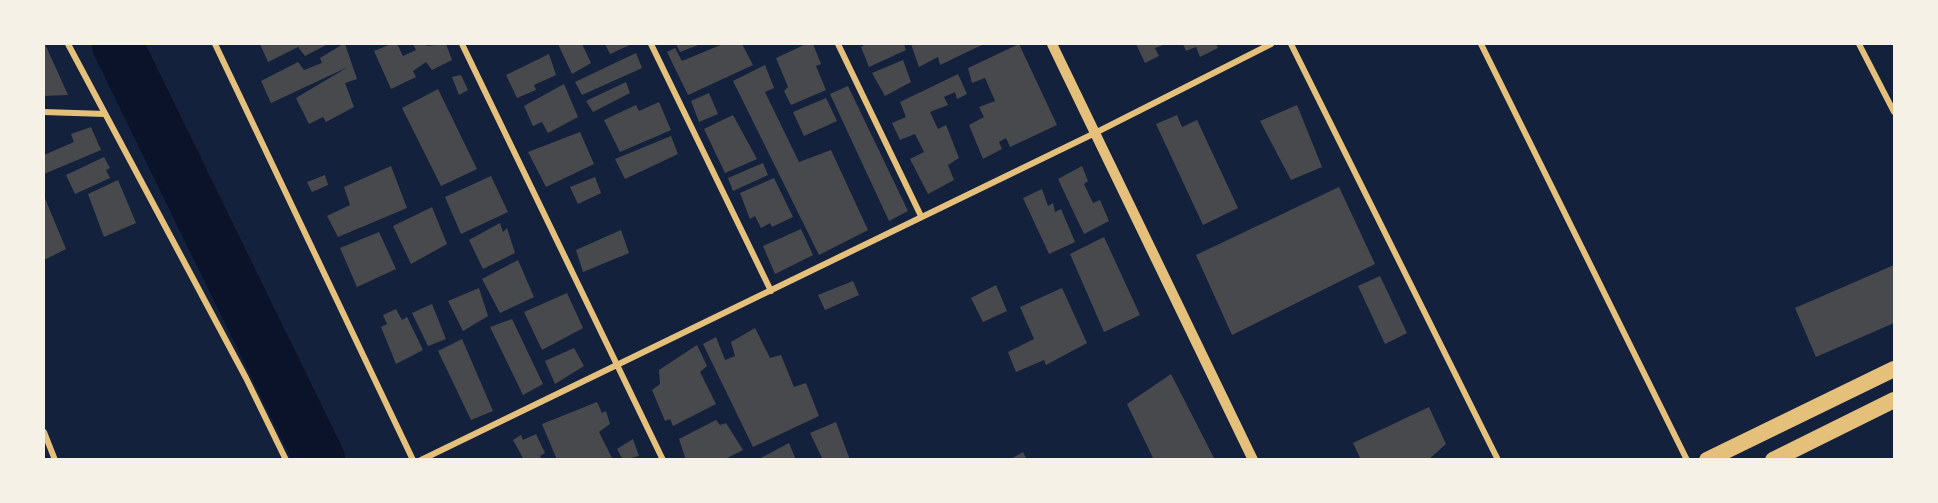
<!DOCTYPE html>
<style>
body{margin:0}
#map{position:relative;width:1938px;height:503px;overflow:hidden;background:#14213d;font-family:"Roboto Condensed",sans-serif}
canvas{display:block}
.frame{position:absolute;inset:0;border:45px solid #f6f1e7;pointer-events:none}
</style>
<div id="map">
<canvas width="1938" height="503"></canvas>
<div class="frame"></div>
</div>
<script>
const g = document.querySelector('canvas').getContext('2d');
g.lineJoin = 'round';
const shape = rows => new Path2D(rows.map(r => 'M' + r).join(''));
function strokePath(path, color, width, dash) { g.strokeStyle = color; g.lineWidth = width; g.lineCap = dash ? 'butt' : 'round'; g.setLineDash(dash || []); g.stroke(path); }
function paint(path, color) { g.fillStyle = color; g.fill(path, 'evenodd'); }
strokePath(shape([
 [117,44,320,460]
]), '#0b132b', 51);
paint(shape([
 [44,44,45,44,68,95,44,96],
 [260,44,328,44,305,56,298,47,268,62],
 [343,44,345,44,357,79,345,83,354,107,326,122,323,117,309,124,296,98,348,67,271,103,261,81,298,62,304,70,322,63,320,58],
 [391,44,397,44,403,56,416,50,413,44,425,44,427,46,446,44,452,60,432,70,426,62,413,71,416,77,391,89,374,51],
 [558,44,582,44,591,63,572,74],
 [605,44,632,44,610,54],
 [676,44,701,44,680,52],
 [723,44,742,44,753,65,688,95,667,52,675,48,682,61],
 [806,44,813,44,821,64,816,66,826,90,791,105,784,91,788,87,776,58],
 [866,44,904,44,906,50,869,67,861,47],
 [911,44,984,44,940,65,938,57,919,67],
 [1019,44,1057,125,1010,147,1006,138,999,142,1002,149,983,159,969,125,984,117,979,107,995,101,985,78,972,83,968,68],
 [1136,44,1166,44,1155,48,1159,56,1145,63],
 [1183,44,1216,44,1218,48,1200,57,1196,47,1186,51],
 [636,53,642,68,582,95,575,82],
 [549,54,556,75,534,85,536,90,517,98,506,75],
 [903,60,911,82,885,96,872,73],
 [765,65,774,88,765,92,799,162,831,150,868,230,819,255,733,81],
 [958,74,967,94,957,99,955,92,944,97,948,105,930,112,938,129,946,125,959,158,948,165,954,180,928,194,910,159,924,152,915,134,900,140,892,123,906,117,900,102],
 [461,75,468,90,459,95,452,77],
 [626,82,630,93,593,112,586,101],
 [564,84,578,117,548,133,542,122,533,126,524,106],
 [848,86,908,211,889,221,830,94],
 [438,89,477,169,441,186,402,108],
 [709,93,718,114,699,122,691,101],
 [826,98,837,121,804,136,793,112],
 [659,102,671,130,620,152,604,120,636,105,639,111],
 [1297,105,1322,167,1291,180,1260,121],
 [733,115,757,159,725,173,704,129],
 [1177,115,1182,127,1197,120,1238,208,1203,225,1156,124],
 [91,127,101,150,44,174,44,155,74,142,71,134],
 [580,132,594,164,546,187,528,152],
 [671,136,678,154,625,179,615,159],
 [104,157,110,168,106,170,110,178,75,194,66,175],
 [763,163,768,175,733,191,728,178],
 [391,166,407,208,338,237,327,216,350,205,344,187],
 [1082,166,1088,181,1084,184,1093,203,1100,200,1109,221,1084,234,1058,179],
 [325,175,328,185,312,192,307,182],
 [491,176,508,212,461,234,445,197],
 [595,177,601,193,578,204,570,187],
 [774,178,793,217,772,227,770,223,761,228,755,216,750,219,740,193],
 [118,180,136,223,104,237,88,194],
 [1339,187,1375,264,1232,335,1196,255],
 [1042,189,1048,206,1053,203,1055,212,1061,209,1075,242,1049,254,1023,198],
 [44,196,66,249,44,260],
 [432,207,447,244,411,264,393,226],
 [500,223,503,232,507,228,515,253,483,269,469,240],
 [801,229,813,255,775,274,763,246],
 [621,230,629,253,583,272,576,250],
 [379,232,396,269,357,287,340,248],
 [1104,237,1140,315,1104,332,1070,254],
 [518,260,534,297,500,313,482,279],
 [1894,265,1894,323,1816,357,1795,308],
 [1380,276,1407,333,1385,344,1358,286],
 [853,281,859,295,825,310,818,295],
 [996,285,1007,311,983,322,971,298],
 [479,288,488,316,463,331,448,301],
 [1062,288,1087,343,1046,365,1044,360,1016,372,1008,352,1034,339,1020,307],
 [567,293,583,328,542,350,524,312],
 [432,304,446,339,428,346,412,313],
 [396,309,402,320,407,317,423,350,396,364,381,327,387,324,383,315],
 [512,319,543,384,523,395,490,327],
 [755,328,770,358,781,355,794,387,806,383,819,416,753,447,703,344,716,337,725,360,735,356,731,342],
 [462,339,493,411,471,420,438,351],
 [697,345,707,366,700,372,716,404,673,426,670,419,665,421,652,390,660,384,659,370],
 [574,348,584,366,555,384,545,361],
 [1171,374,1215,460,1154,460,1127,404],
 [597,402,602,413,606,411,610,424,599,432,613,460,557,460,542,424],
 [1429,407,1446,444,1428,460,1361,460,1353,443],
 [716,420,720,425,726,423,743,450,723,460,686,460,679,439],
 [836,422,850,460,823,460,810,433],
 [536,434,545,453,540,456,542,460,524,460,513,440,521,435,523,440],
 [633,439,639,456,623,460,617,449],
 [789,443,796,460,757,460],
 [1023,452,1027,460,1009,460]
]), '#48494c');
strokePath(shape([
 [68,44,246,378,286,460],
 [215,44,413,460],
 [462,44,663,460],
 [651,44,771,291],
 [838,44,921,216],
 [1291,44,1498,460],
 [1481,44,1687,460],
 [1859,44,1894,112],
 [44,112,105,114],
 [44,432,55,460],
 [421,460,1095,133,1271,44]
]), '#e5c07b', 6);
strokePath(shape([
 [1052,44,1253,460]
]), '#e5c07b', 10);
strokePath(shape([
 [1707,460,1894,369],
 [1773,460,1894,400]
]), '#e5c07b', 16);
</script>
